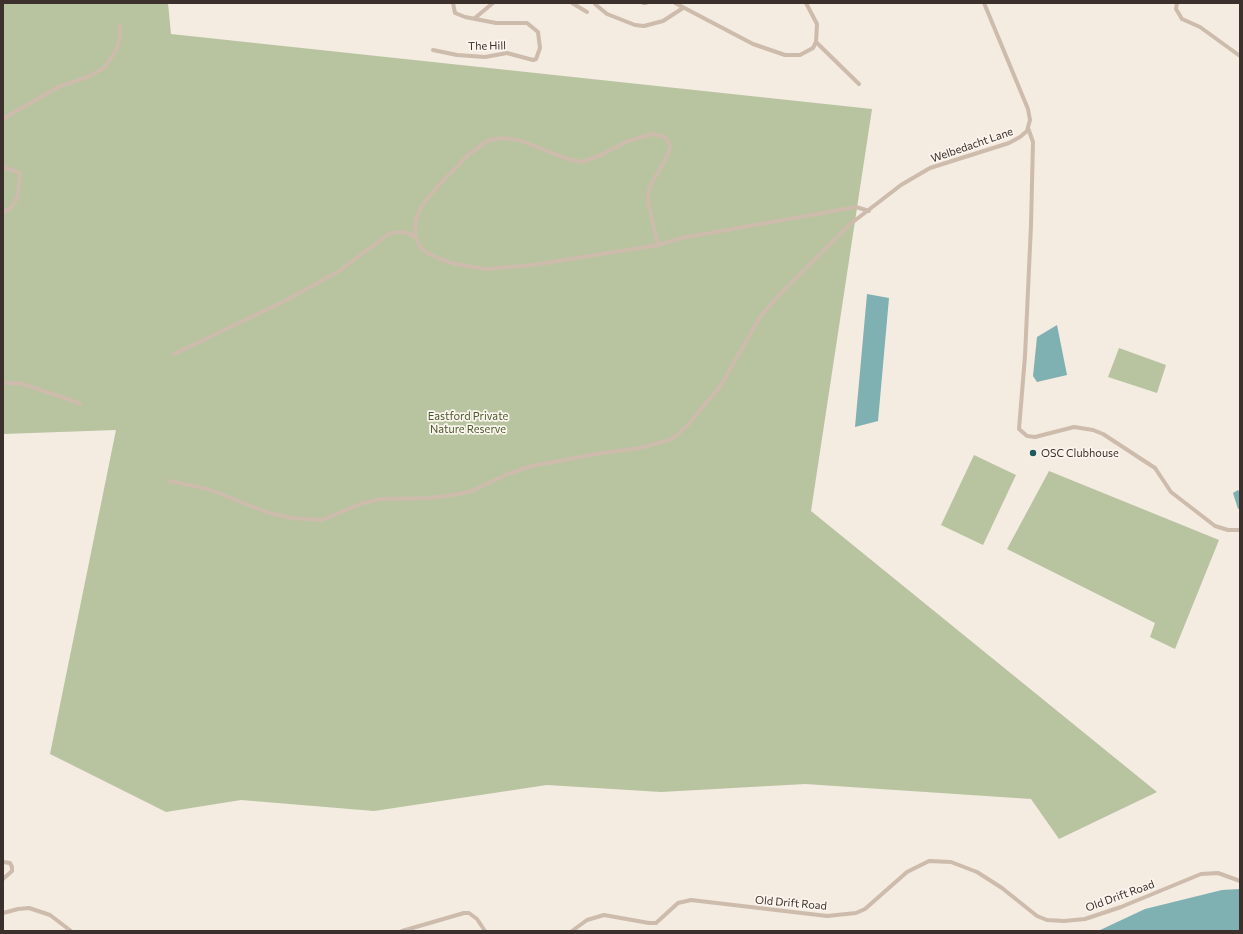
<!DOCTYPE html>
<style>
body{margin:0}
#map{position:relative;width:1243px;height:934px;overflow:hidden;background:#f4ebe1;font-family:Commissioner,sans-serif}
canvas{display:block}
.frame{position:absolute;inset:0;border:4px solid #3b302b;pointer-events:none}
</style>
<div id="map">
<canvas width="1243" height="934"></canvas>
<div class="frame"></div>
</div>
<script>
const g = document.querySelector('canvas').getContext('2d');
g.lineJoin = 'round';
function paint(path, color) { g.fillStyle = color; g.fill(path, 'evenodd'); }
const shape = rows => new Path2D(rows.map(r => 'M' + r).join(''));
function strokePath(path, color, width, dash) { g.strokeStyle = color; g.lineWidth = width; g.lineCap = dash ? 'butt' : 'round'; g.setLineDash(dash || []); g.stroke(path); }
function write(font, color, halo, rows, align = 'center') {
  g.font = font + ' Commissioner,sans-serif'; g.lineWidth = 3.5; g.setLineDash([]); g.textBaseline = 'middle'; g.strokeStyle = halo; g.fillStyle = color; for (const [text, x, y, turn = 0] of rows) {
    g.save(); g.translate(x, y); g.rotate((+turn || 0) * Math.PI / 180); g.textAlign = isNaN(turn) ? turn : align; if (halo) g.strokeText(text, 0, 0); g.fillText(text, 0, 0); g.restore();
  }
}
paint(shape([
 [3,3,168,3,171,34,872,109,811,511,1157,792,1059,839,1031,799,805,784,661,792,547,785,374,811,241,800,166,812,50,754,116,430,3,434],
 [1119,348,1166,365,1157,393,1108,377],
 [974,455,1016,475,983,545,941,525],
 [1049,471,1219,540,1175,649,1150,637,1155,623,1007,549]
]), '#b8c4a0');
paint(shape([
 [867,294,889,298,878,421,855,427],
 [1057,325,1067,375,1037,382,1033,376,1037,337],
 [1238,490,1240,493,1240,508,1238,509,1233,493],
 [1240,889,1240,931,1098,931,1145,909,1222,890]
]), '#7fb0b2');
strokePath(shape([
 [572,3,587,12],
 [643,3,646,3],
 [675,3,753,44,785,55,800,55,813,48,816,42,817,24,806,3],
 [1177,3,1176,9,1182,19,1200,27,1240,56],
 [595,4,607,14,635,25,644,26,663,21,683,8],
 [475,18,493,3],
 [816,42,859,84],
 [433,50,457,55,485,57,507,53,533,60,536,59,540,48,538,32,527,23,496,23,465,17,455,13,453,3],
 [3,119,58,87,88,77,105,67,117,49,121,33,119,25],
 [1028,128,1033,142,1031,225,1025,356,1019,429,1027,436,1035,437,1074,427,1093,430,1103,434,1155,468,1171,492,1215,526,1228,530,1240,530],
 [3,167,20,173,18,196,12,207,3,213],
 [415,236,416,220,422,205,439,185,468,155,489,140,503,138,519,140,568,159,582,162,601,155,626,142,652,134,665,137,671,146,666,158,649,188,648,202,658,245],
 [174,354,285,301,339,271,390,233,404,232,415,236,420,247,429,254,443,260,455,264,486,269,533,265,658,245,682,238,856,207,869,211],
 [3,383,20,383,74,401,80,404],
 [170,481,208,489,269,513,291,518,322,520,363,503,381,499,430,498,459,494,472,491,508,474,532,466,602,453,640,448,669,440,676,436,688,425,721,385,760,317,778,296,849,225,901,185,930,168,1009,143,1020,137,1027,131,1030,120,1028,109,984,3],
 [3,862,10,863,12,867,12,871,3,879],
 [3,913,18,909,29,908,50,915,71,931],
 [402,931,464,913,469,913,477,919,485,931],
 [572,931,587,920,604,915,649,923,656,923,678,903,691,900,827,916,856,913,865,909,907,872,929,861,951,862,977,872,1002,888,1037,916,1047,920,1064,921,1085,919,1121,907,1201,874,1218,873,1240,881]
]), '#cdbbac', 4);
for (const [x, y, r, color] of [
 [1033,453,4,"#1f5a5e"]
]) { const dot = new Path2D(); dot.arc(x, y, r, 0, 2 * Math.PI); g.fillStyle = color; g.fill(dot); strokePath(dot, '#fbf5ee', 1.5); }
write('11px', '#3b302b', '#fbf5ee', [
 ["The Hill",487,46,-1],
 ["Welbedacht Lane",972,145,-19],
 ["Old Drift Road",1120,896,-20],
 ["Old Drift Road",791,903,5]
]);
write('11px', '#4a5a2e', '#fbf5ee', [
 ["Eastford Private",468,416],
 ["Nature Reserve",468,429]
]);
write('11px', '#3b302b', '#fbf5ee', [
 ["OSC Clubhouse",1041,453]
], 'left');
</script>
